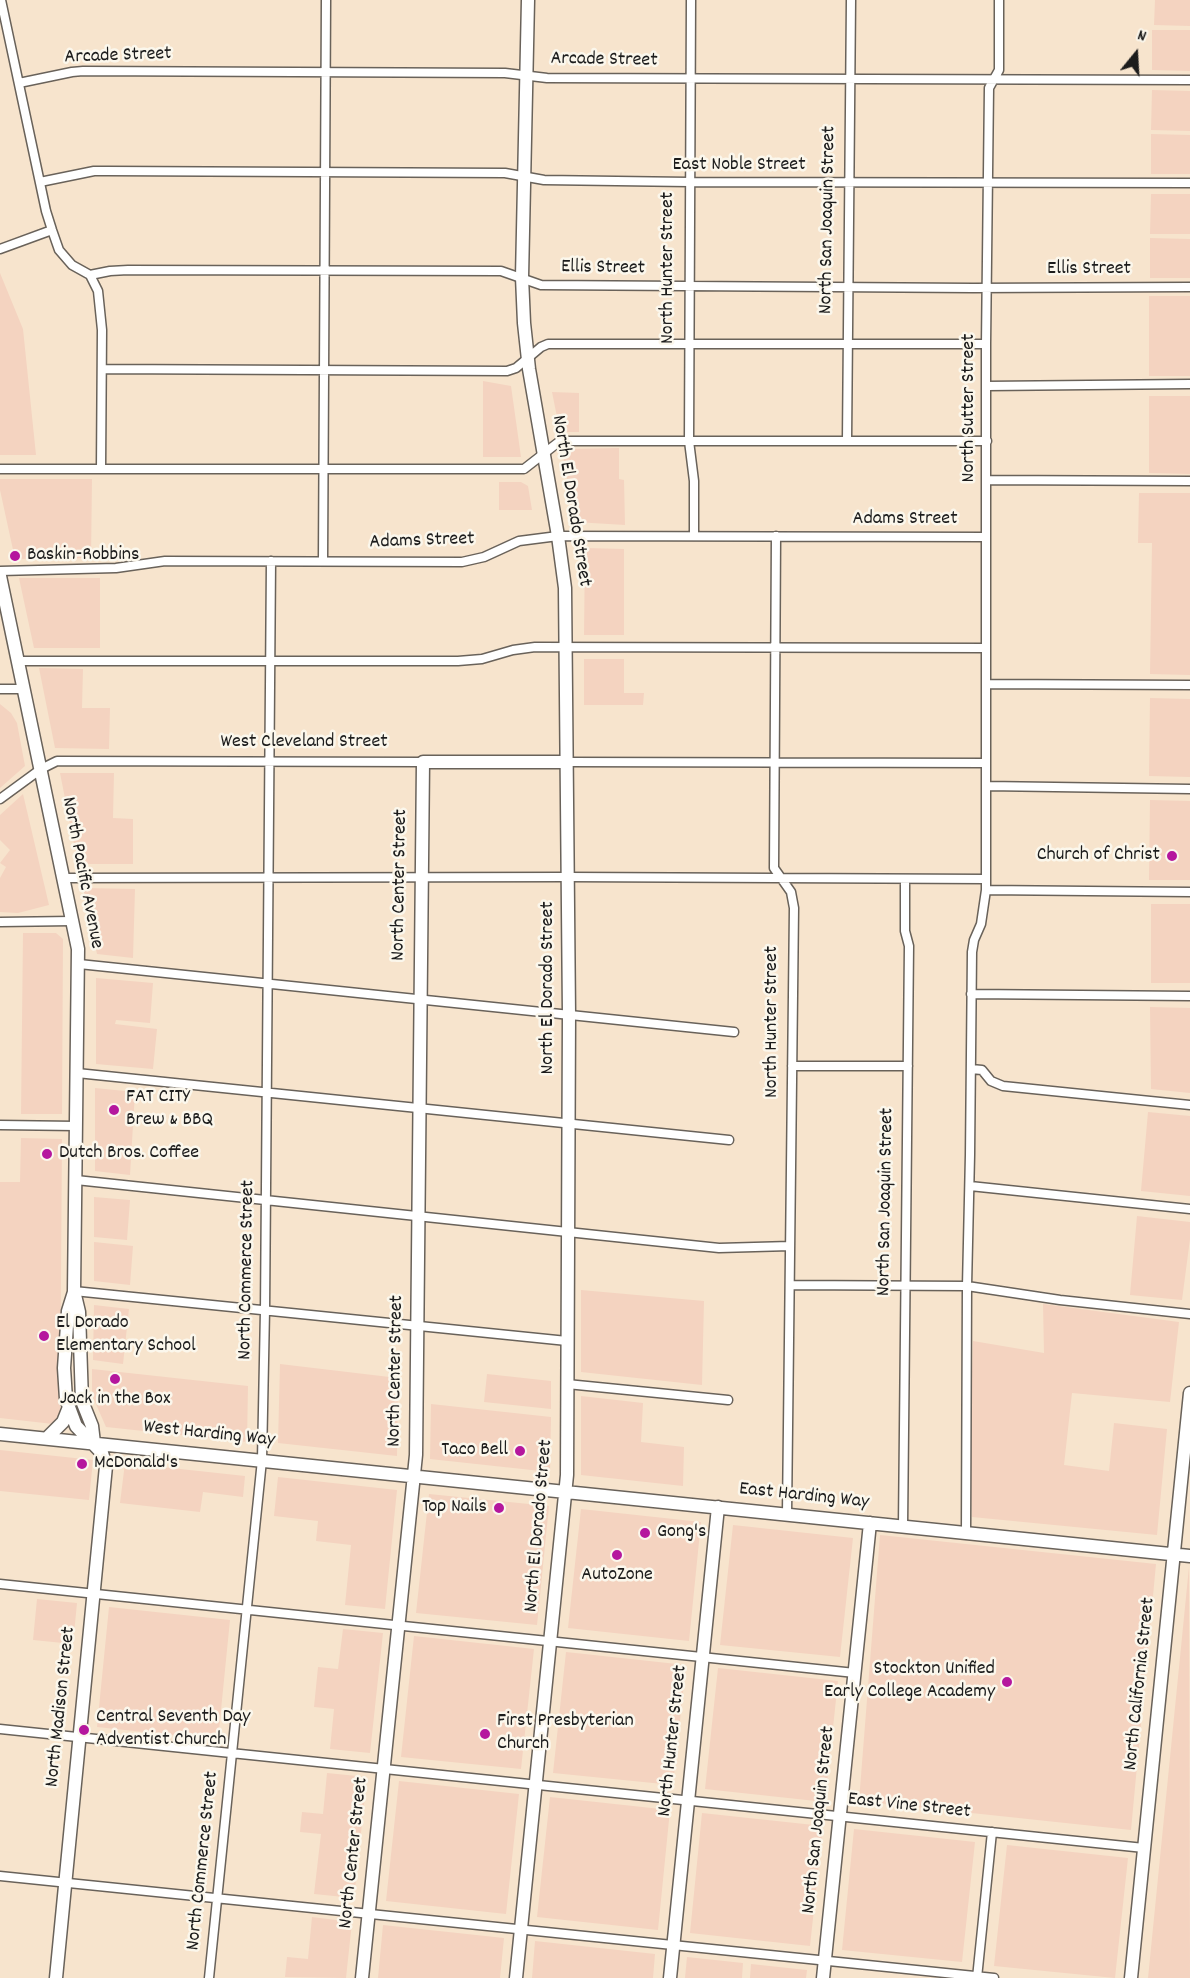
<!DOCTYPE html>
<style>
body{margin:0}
#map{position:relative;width:1190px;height:1978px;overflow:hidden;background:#f7e4cd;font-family:Dekko,sans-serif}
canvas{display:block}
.north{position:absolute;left:1106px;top:24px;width:60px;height:60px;-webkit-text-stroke:4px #fbf7ec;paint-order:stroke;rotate:18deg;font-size:16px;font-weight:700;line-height:24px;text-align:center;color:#1c1c1c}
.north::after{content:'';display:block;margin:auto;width:21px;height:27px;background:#1c1c1c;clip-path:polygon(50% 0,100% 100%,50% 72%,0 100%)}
</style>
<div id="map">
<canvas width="1190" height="1978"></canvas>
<div class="north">N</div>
</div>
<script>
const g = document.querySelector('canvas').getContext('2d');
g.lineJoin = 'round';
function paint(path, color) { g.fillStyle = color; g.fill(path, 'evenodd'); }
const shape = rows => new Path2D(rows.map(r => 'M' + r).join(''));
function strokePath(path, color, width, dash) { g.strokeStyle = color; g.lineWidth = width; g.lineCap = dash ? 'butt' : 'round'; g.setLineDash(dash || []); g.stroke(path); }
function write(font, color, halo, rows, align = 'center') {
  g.font = font + ' Dekko,sans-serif'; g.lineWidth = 5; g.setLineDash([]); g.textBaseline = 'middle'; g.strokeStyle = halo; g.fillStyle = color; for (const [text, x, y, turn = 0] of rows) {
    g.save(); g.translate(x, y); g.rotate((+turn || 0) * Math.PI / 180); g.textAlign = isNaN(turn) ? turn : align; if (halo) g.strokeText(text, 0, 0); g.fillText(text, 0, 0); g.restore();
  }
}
paint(shape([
 [1155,0,1190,0,1190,26,1154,25],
 [1152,30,1190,30,1190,71,1152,70],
 [1152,90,1190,91,1190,131,1151,130],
 [1151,134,1190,135,1190,174,1151,174],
 [1151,194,1190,194,1190,234,1150,234],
 [1150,238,1190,239,1190,278,1150,278],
 [0,273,23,329,36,455,0,455],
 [1149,296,1190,296,1190,376,1149,376],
 [483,381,511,386,521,457,483,457],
 [552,392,579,393,579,432,560,432],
 [1149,396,1190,396,1190,474,1149,473],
 [619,448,619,479,624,480,625,525,575,522,563,456,570,449],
 [0,479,92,479,91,558,15,559,0,490],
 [499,482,521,482,528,486,532,510,499,510],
 [1139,493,1190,493,1190,675,1150,674,1152,543,1138,543],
 [585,548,624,549,624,635,584,635],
 [19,578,100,578,100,648,34,648],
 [584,659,624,659,624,693,644,693,643,705,584,705],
 [39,668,83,669,82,708,110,708,109,749,55,748],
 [1150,698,1190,699,1190,777,1149,776],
 [0,704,11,713,17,723,25,766,0,788],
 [60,773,114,773,113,818,133,819,133,864,78,864],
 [23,794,49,905,18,913,0,912,0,878,6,867,0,863,10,850,0,840,0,815],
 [1150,800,1190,801,1190,880,1149,880],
 [83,888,135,889,133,958,97,954],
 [1151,904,1190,904,1190,983,1151,983],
 [23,933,56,933,63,939,62,1114,21,1114],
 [96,978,153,983,150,1023,116,1020,115,1024,157,1029,153,1069,96,1064],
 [1150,1007,1190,1008,1190,1093,1151,1089],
 [95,1088,135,1092,130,1175,95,1171],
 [1148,1112,1190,1116,1190,1196,1141,1191],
 [21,1138,62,1139,60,1416,53,1424,0,1418,0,1182,20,1182],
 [94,1197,130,1200,127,1240,94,1237],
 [1137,1216,1190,1222,1190,1239,1182,1300,1130,1295],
 [94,1242,133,1246,130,1285,94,1281],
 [581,1290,704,1301,702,1385,581,1372],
 [1043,1304,1179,1322,1170,1402,1072,1393,1064,1465,1109,1471,1114,1423,1167,1429,1157,1535,972,1517,969,1463,973,1341,1044,1353],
 [94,1305,129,1309,123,1364,93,1360],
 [280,1364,398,1378,397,1456,278,1443],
 [92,1369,248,1386,247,1442,106,1427,92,1395],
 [487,1374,551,1381,551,1409,484,1402],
 [581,1396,643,1403,641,1442,684,1447,683,1486,581,1475],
 [431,1404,551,1417,550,1472,430,1459],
 [0,1450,93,1460,89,1500,0,1491],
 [125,1463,245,1476,243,1497,203,1492,200,1512,120,1503],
 [278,1477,397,1490,385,1609,345,1605,351,1545,316,1541,318,1521,274,1516],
 [429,1494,549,1506,537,1625,416,1613],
 [581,1509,701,1522,689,1641,568,1628],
 [733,1525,853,1538,840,1657,720,1645],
 [880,1535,1156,1564,1131,1830,859,1801],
 [1189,1567,1190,1978,1148,1978],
 [37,1599,77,1603,73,1644,33,1640],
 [109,1607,230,1620,218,1740,97,1727],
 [343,1629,383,1633,370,1753,330,1749,334,1709,314,1707,318,1667,338,1669],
 [414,1636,534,1649,521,1769,401,1757],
 [566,1652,686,1665,673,1785,553,1773],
 [718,1668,838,1681,825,1802,705,1789],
 [327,1773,367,1777,354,1898,314,1894,321,1834,300,1832,302,1812,323,1814],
 [399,1781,519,1794,506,1914,386,1901],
 [550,1797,670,1810,658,1930,537,1917],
 [702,1813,823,1826,810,1946,690,1933],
 [854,1829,975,1842,962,1962,842,1950],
 [1007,1845,1128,1858,1115,1978,994,1966],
 [312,1917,352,1922,346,1978,285,1977,287,1957,308,1959],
 [383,1925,504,1938,500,1978,378,1978],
 [535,1941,655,1954,653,1978,532,1978],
 [687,1957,743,1963,742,1978,685,1978],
 [751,1964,807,1970,806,1978,750,1978]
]), '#f4d3c0');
const street = shape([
 [1,0,46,211,52,230,59,250,72,265,90,275,98,291,102,330,101,469],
 [691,0,689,441,694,481,694,536],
 [19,83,72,72,83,71,505,73,547,78,1190,80],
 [40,182,94,171,108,171,505,173,544,180,689,182,1190,183],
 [0,249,52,230],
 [90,275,110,271,128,270,501,271,541,285,973,288,1190,287],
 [102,369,507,371,516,368,541,347,548,344,986,344],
 [987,386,1190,384],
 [847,440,851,0],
 [0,469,524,469,560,441,987,441],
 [987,480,1190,481],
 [776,536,774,868,791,892,794,908,787,1514],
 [323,561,326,0],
 [0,571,116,568,165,561,462,562,484,557,519,541,558,536,986,537],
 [17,661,458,661,482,659,513,650,535,647,986,648],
 [986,684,1190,685],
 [0,689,23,689],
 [568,762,986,763],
 [987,786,1190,789],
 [0,799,41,769,57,761,423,762],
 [63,878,568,877,986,879],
 [986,890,1190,892],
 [0,922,72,921],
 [79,964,734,1032],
 [971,994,1190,996],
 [792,1066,908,1066],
 [971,1069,982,1070,991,1081,1003,1086,1190,1105],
 [77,1073,729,1140],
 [0,1125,76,1126],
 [76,1180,719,1248,790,1246],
 [970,1186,1190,1209],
 [790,1285,967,1286,1060,1300,1190,1314],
 [74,1291,567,1341],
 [567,1384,728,1400],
 [903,1526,909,946,905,931,905,879],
 [966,1533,967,1286,970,1155,972,952,974,940,981,924,986,890,986,344,989,88,999,70,999,0],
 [0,1584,855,1673],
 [0,1729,1144,1848],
 [0,1876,994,1978],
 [209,1978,262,1460,265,1310,271,561],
 [977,1978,992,1832]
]);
const secondary = shape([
 [0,576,78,949,74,1291,79,1312,82,1401,92,1426,94,1443],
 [0,1434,1190,1556],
 [47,1438,63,1422,69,1407],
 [56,1978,106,1466,102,1453,76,1426,66,1399,64,1368,68,1311,74,1292],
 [362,1978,416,1455,423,762,568,762],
 [516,1978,567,1475,569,1015,565,588,558,536,529,369,524,323,522,277,528,0],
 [670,1978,718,1507],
 [823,1978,870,1523],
 [1131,1978,1190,1393]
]);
strokePath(street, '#69625a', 11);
strokePath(secondary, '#69625a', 15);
strokePath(street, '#fff', 8);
strokePath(secondary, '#fff', 12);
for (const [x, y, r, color] of [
 [15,556,6,"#b5179e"],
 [1172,856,6,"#b5179e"],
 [114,1110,6,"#b5179e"],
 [47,1154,6,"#b5179e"],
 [44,1336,6,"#b5179e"],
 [115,1379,6,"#b5179e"],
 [520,1451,6,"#b5179e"],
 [82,1464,6,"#b5179e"],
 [499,1508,6,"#b5179e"],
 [645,1533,6,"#b5179e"],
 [617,1555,6,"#b5179e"],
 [1007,1682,6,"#b5179e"],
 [84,1730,6,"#b5179e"],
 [485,1734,6,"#b5179e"]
]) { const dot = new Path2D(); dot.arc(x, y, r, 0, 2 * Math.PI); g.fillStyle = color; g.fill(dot); strokePath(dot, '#fbf7ec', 2); }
write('20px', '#1c1c1c', '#fbf7ec', [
 ["Arcade Street",118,57,-2],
 ["Arcade Street",604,61,1],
 ["East Noble Street",739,166],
 ["North San Joaquin Street",829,220,-89],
 ["North Hunter Street",669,268,-90],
 ["Ellis Street",603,269,1],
 ["Ellis Street",1089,270],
 ["North Sutter Street",970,408,-90],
 ["North El Dorado Street",570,501,81],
 ["Adams Street",905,520],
 ["Adams Street",422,542,-2],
 ["West Cleveland Street",304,743],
 ["North Pacific Avenue",81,873,79],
 ["North Center Street",401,885,-89],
 ["North El Dorado Street",549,988,-90],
 ["North Hunter Street",773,1022,-90],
 ["North San Joaquin Street",887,1202,-89],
 ["North Commerce Street",248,1270,-89],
 ["North Center Street",397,1371,-89],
 ["West Harding Way",209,1435,6],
 ["East Harding Way",804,1497,6],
 ["North El Dorado Street",540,1526,-85],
 ["North California Street",1141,1684,-84],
 ["North Madison Street",62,1707,-84],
 ["North Hunter Street",674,1741,-84],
 ["East Vine Street",909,1807,6],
 ["North San Joaquin Street",820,1820,-84],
 ["North Center Street",355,1853,-84],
 ["North Commerce Street",204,1861,-84]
]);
write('20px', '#1c1c1c', '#fbf7ec', [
 ["Baskin-Robbins",27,556],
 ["Church of Christ",1160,856,"right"],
 ["FAT CITY",126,1098],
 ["Brew & BBQ",126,1121],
 ["Dutch Bros. Coffee",59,1154],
 ["El Dorado",56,1324],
 ["Elementary School",56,1347],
 ["Jack in the Box",115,1400,"center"],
 ["Taco Bell",508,1451,"right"],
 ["McDonald's",94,1464],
 ["Top Nails",487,1508,"right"],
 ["Gong's",657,1533],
 ["AutoZone",617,1576,"center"],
 ["Stockton Unified",995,1670,"right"],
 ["Early College Academy",995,1693,"right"],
 ["Central Seventh Day",96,1718],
 ["Adventist Church",96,1741],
 ["First Presbyterian",497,1722],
 ["Church",497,1745]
], 'left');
</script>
